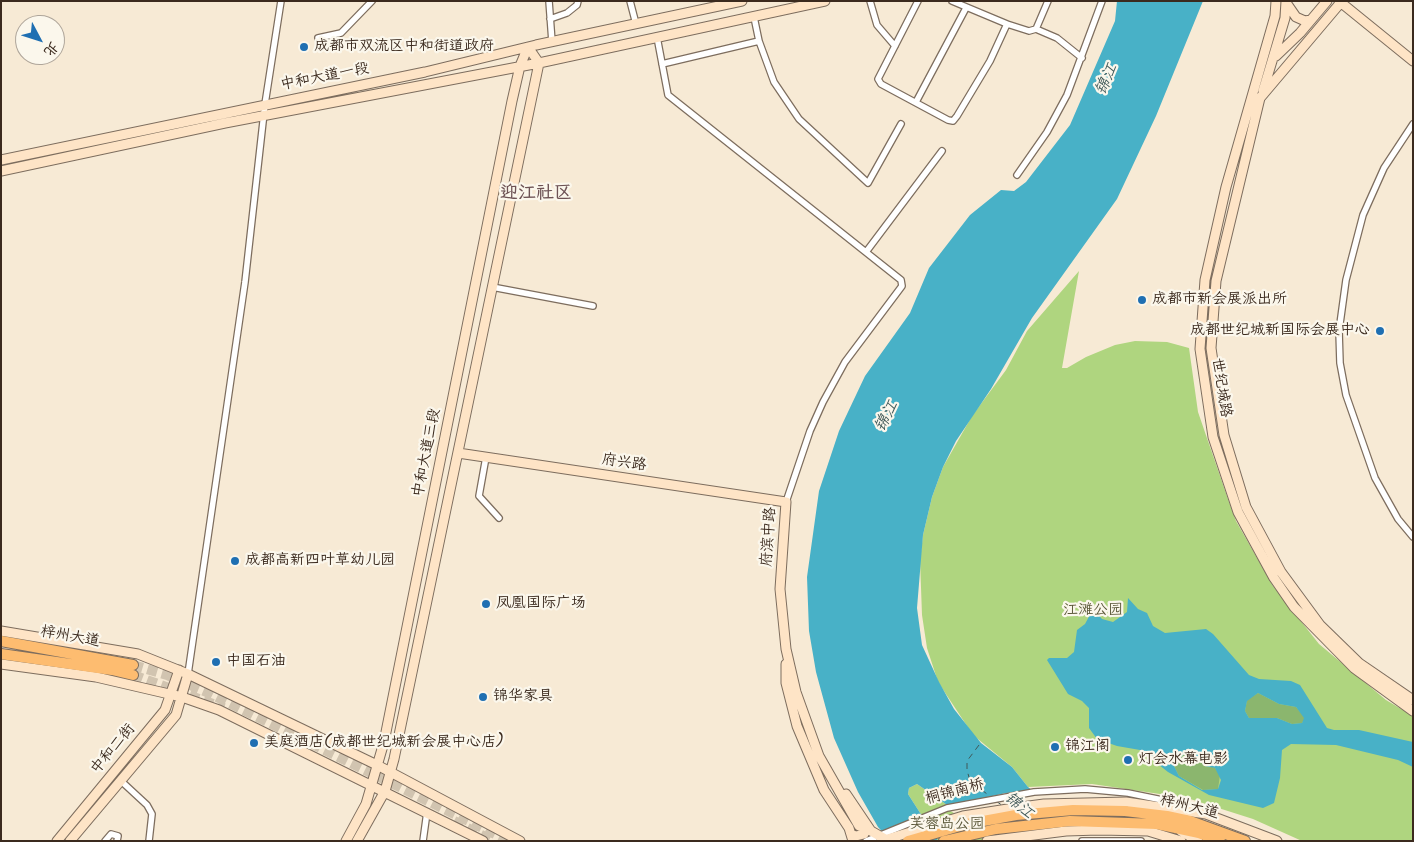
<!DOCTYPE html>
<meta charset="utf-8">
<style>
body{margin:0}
#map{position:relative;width:1414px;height:842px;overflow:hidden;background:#f7ead5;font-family:Kalam,"LXGW WenKai TC",sans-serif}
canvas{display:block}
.frame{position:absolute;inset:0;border:2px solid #3b2a1e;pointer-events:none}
.north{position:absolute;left:15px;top:15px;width:50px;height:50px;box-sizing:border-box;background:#fbf7ec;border:1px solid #aea59a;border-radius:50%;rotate:130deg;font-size:14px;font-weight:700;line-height:20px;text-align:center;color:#3b2a1e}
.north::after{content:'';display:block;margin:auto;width:18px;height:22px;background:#1f6fb2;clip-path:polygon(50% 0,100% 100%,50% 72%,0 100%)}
</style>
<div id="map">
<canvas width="1414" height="842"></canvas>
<div class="frame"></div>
<div class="north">北</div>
</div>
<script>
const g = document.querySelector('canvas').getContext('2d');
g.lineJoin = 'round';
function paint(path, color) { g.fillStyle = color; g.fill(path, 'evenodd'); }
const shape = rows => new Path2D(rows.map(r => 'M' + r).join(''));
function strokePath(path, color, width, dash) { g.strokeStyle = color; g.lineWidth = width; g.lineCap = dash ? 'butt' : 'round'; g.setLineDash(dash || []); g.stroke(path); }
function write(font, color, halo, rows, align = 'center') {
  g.font = font + ' Kalam,"LXGW WenKai TC",sans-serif'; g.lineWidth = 4.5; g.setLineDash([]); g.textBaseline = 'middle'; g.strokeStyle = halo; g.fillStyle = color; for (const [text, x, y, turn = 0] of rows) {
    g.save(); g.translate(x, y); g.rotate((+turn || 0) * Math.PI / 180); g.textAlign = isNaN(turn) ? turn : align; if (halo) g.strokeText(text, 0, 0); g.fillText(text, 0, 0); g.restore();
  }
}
paint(shape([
 [1079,271,1062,368,1067,368,1086,357,1115,345,1135,341,1167,342,1189,348,1198,412,1229,502,1236,521,1273,586,1319,644,1386,700,1413,716,1413,841,1302,841,1253,819,1187,798,1092,784,1028,787,1012,767,973,735,938,682,927,648,922,615,920,560,923,535,932,497,943,467,972,416,1006,370,1027,331],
 [917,784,963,816,992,841,938,841,908,794,909,788]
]), '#afd57f');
paint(shape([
 [1258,693,1279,704,1296,707,1305,718,1302,723,1292,724,1277,718,1249,718,1245,711,1247,700],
 [1188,751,1202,763,1215,768,1220,775,1218,789,1203,790,1179,776,1174,766,1176,761]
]), '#8bb66e');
paint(shape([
 [1117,1,1203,1,1156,116,1117,199,1032,318,991,389,956,441,943,467,932,497,923,535,917,608,922,645,939,682,954,709,981,743,1012,767,1028,787,1076,824,963,816,917,784,909,788,908,794,938,841,891,841,878,827,858,792,834,738,816,672,809,631,807,577,819,491,839,431,865,376,910,313,929,268,970,215,1001,190,1014,191,1026,182,1070,125,1115,21],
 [1128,598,1138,609,1147,613,1153,626,1165,633,1206,629,1213,634,1249,675,1259,679,1291,681,1300,685,1327,728,1334,730,1359,730,1413,742,1413,767,1398,760,1336,745,1291,744,1282,750,1280,778,1274,803,1263,808,1209,795,1168,772,1140,750,1117,746,1097,739,1089,728,1089,708,1082,701,1068,694,1047,660,1049,658,1067,658,1074,652,1077,630,1085,624,1092,611,1095,611,1102,619,1113,622,1127,612],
 [1258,693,1279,704,1296,707,1304,718,1302,723,1292,724,1277,718,1249,718,1245,711,1247,701],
 [1188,751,1205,766,1215,768,1221,780,1218,789,1202,790,1179,776,1174,766,1176,761]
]), '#48b1c7');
paint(shape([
 [1036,791,1102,841,988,841,962,818,944,807,1006,793]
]), '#f7ead5');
strokePath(shape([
 [979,745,967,761,967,770,970,781,991,797],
 [996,801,1003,806]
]), '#405959', 1, [6, 5]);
strokePath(shape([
 [133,665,167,675,211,694,509,841],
 [133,675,224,708],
 [454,821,493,841]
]), '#d1c4b0', 10, [10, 5]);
const street = shape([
 [549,1,552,42],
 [630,1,636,24],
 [870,1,877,25,895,46],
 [918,1,878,79,881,84,948,120,953,121,957,116,990,61,1007,24],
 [952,1,1007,24,1029,31,1036,29,1057,38,1082,58],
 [754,17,759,41,774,82,799,119,868,183,901,124],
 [550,19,567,13,577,5,578,1],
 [1036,29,1048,1],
 [657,37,668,95,901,280,902,286,845,362,823,402,810,431,786,502],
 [318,38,341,33,372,1],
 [662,64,759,41],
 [916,102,966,8],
 [1413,124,1384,168,1363,215,1346,280,1339,331,1340,363,1346,395,1375,478,1398,519,1413,537],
 [1017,175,1047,132,1067,95,1102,1],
 [866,252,942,151],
 [492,287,593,306],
 [486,457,479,496,499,518],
 [188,674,245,282,265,104,281,1],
 [120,780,147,805,152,814,149,841],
 [105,841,111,834,118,836,117,841],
 [423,841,427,812],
 [866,841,947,808,1034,792,1085,789,1128,793,1182,804,1195,810],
 [1082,841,1141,841]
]);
const secondary = shape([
 [1276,1,1275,16,1226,187,1205,280,1200,349,1213,437,1238,512,1274,578,1294,607,1354,668,1413,711],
 [1339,1,1413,61],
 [1342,1,1260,98,1216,281,1211,348,1224,435,1246,507,1281,572,1320,625,1359,663,1413,700],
 [1287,4,1296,17,1305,21,1311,20],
 [1276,56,1300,33,1327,1],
 [1263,91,1285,18,1286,1],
 [1,160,425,72,536,45,742,1],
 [1,171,225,123,539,63,825,1],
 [458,453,786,502,780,589,786,649,796,692,819,756,859,826],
 [1,631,138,654,188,674,379,766,520,841],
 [1,664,96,677,182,697,219,710,483,841],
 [786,664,786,683,797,726,824,790,849,828,853,841],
 [846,794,871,831,885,839],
 [1181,831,1198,841],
 [853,835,856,836,864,834,867,825],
 [57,841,165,710,179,670],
 [70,841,176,715,188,674],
 [346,841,366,804,384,742,512,101,520,66,528,47],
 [357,841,385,791,394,759,539,63,528,47],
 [881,841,963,816,1014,808,1044,804,1126,802,1206,814,1277,841],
 [987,841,1066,831,1099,830,1148,831,1181,841]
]);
const highway = shape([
 [1,641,133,665],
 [1,654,112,670,133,675],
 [908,841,967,824,1016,815,1073,810,1125,811,1167,816,1190,821,1245,841],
 [944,841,996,829,1070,821,1157,824,1199,833,1220,841]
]);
strokePath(street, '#7d6d5e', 8);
strokePath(secondary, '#7d6d5e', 11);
strokePath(highway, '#7d6d5e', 12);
strokePath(street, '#fff', 5.5);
strokePath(secondary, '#fee4c6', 9);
strokePath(highway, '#fdbc70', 10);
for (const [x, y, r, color] of [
 [304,47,5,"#1f6fb2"],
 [1142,300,5,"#1f6fb2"],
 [1380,331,5,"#1f6fb2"],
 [235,561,5,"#1f6fb2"],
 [486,604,5,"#1f6fb2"],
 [216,662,5,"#1f6fb2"],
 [483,697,5,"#1f6fb2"],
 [254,743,5,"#1f6fb2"],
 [1055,747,5,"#1f6fb2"],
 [1128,760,5,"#1f6fb2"]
]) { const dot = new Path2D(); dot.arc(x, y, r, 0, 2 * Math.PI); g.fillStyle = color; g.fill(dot); strokePath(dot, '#fbf7ec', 2); }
write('15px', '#3b2a1e', '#fbf7ec', [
 ["成都市双流区中和街道政府",314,47],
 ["成都市新会展派出所",1152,300],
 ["成都世纪城新国际会展中心",1370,331,"right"],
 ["成都高新四叶草幼儿园",245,561],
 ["凤凰国际广场",496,604],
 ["中国石油",226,662],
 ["锦华家具",493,697],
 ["美庭酒店(成都世纪城新会展中心店)",264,743],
 ["锦江阁",1065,747],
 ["灯会水幕电影",1138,760]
], 'left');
write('15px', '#3b2a1e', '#fbf7ec', [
 ["中和大道一段",325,78,-11],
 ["世纪城路",1220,388,81],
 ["中和大道三段",428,453,-79],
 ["府兴路",624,464,8],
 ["府滨中路",770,537,-86],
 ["梓州大道",70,638,10],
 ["中和二街",114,750,-50],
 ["桐锦南桥",955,793,-15],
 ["梓州大道",1189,808,14]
]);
write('15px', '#585536', '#fbf7ec', [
 ["江滩公园",1093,611],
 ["芙蓉岛公园",947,825]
]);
write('italic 16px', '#405959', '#fbf7ec', [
 ["锦江",1108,80,-66],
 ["锦江",888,417,-63],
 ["锦江",1018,807,39]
]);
write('bold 18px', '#6e5355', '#fbf7ec', [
 ["迎江社区",536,195]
]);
</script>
